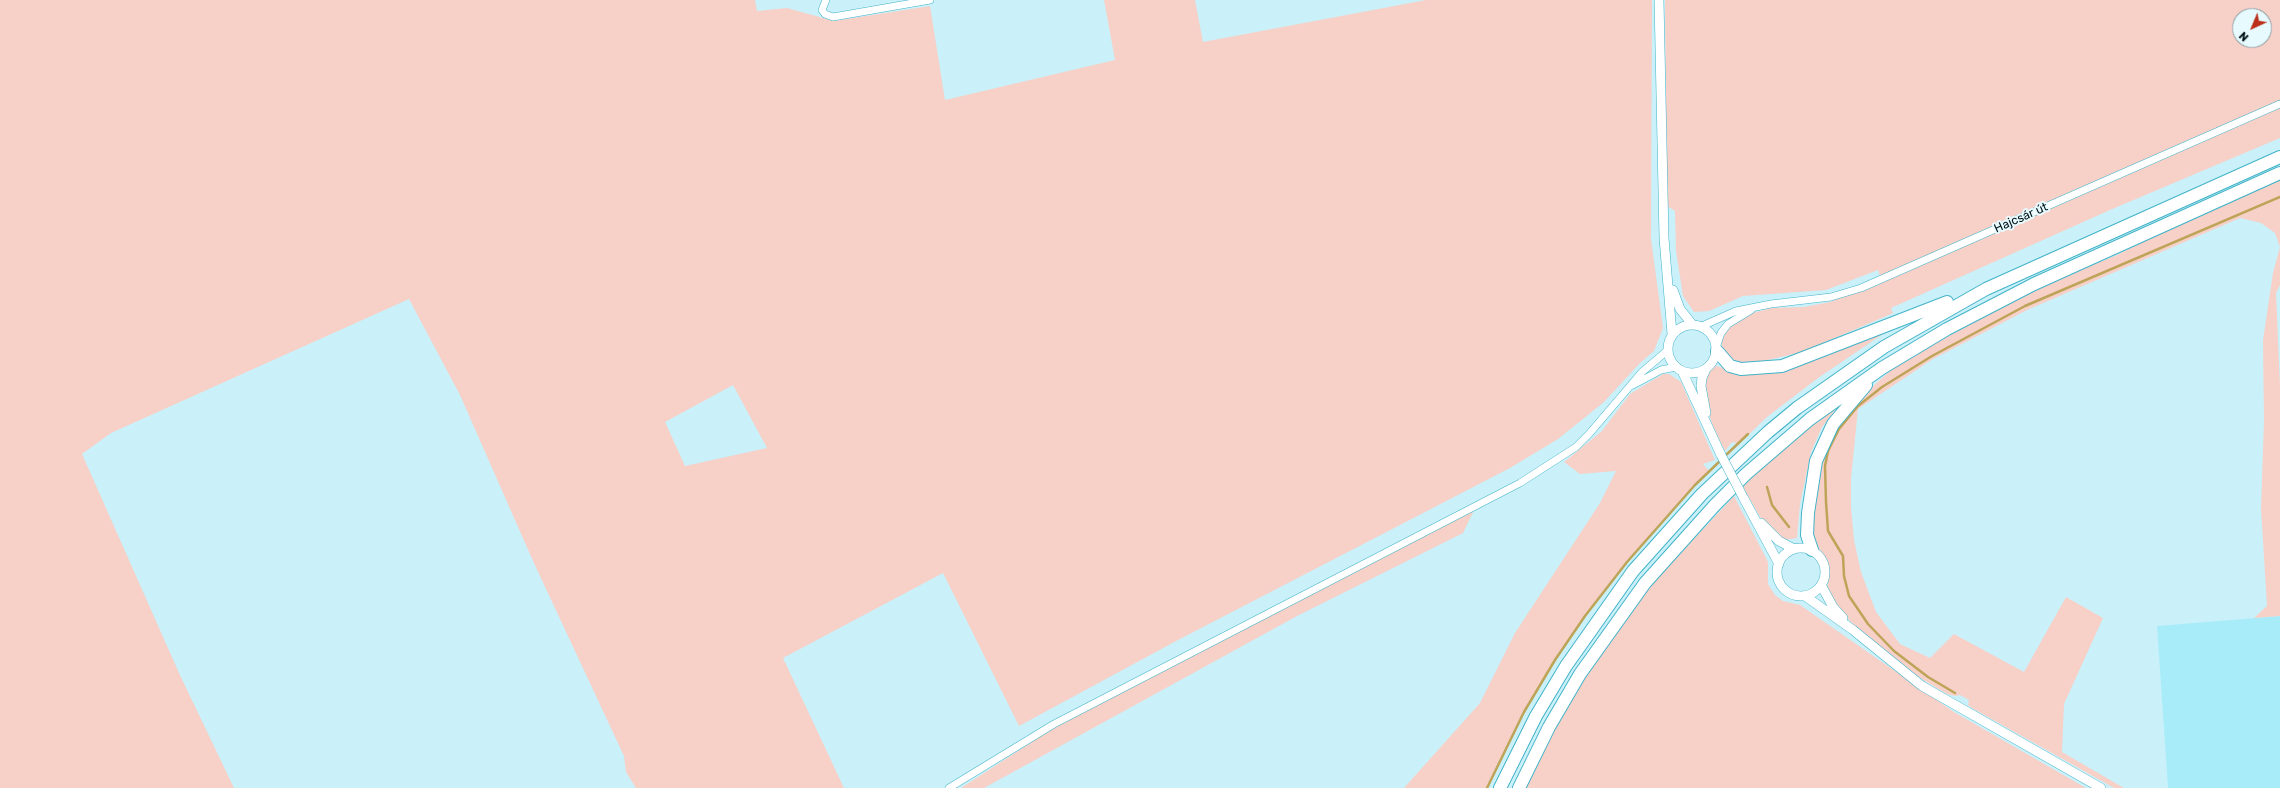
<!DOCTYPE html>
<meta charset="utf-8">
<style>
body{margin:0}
#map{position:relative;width:2280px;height:788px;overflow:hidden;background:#caf1f9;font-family:Rubik,sans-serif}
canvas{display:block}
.north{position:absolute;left:2232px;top:8px;width:40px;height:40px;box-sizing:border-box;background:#e7fbff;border:1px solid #8b9da2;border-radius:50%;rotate:224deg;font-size:11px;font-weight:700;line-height:16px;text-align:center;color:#001116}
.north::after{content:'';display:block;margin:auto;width:14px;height:18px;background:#bc301b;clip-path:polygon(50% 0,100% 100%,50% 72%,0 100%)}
</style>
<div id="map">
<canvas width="2280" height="788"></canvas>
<div class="north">N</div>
</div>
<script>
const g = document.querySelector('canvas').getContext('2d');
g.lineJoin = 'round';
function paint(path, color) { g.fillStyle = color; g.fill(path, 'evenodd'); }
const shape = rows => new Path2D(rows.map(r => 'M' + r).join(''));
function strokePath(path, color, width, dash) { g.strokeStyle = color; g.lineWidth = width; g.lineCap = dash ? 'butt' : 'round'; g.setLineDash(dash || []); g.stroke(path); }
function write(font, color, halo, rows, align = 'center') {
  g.font = font + ' Rubik,sans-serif'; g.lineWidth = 4; g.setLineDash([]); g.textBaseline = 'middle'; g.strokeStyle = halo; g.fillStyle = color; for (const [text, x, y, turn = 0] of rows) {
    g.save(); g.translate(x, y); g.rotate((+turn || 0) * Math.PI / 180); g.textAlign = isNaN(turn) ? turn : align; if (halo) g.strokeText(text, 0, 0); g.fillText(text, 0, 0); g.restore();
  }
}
paint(shape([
 [2280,616,2280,788,2168,788,2157,626]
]), '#a9ecf9');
paint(shape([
 [0,0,755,0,757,11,787,8,834,21,930,6,945,100,1115,60,1104,0,1195,0,1203,42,1426,0,1652,0,1651,239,1663,328,1654,351,1640,363,1604,402,1558,439,1510,468,1178,640,1019,726,943,573,783,658,844,788,636,788,626,772,624,756,533,561,460,395,409,299,111,433,82,454,179,673,234,788,0,788],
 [733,385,767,448,685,466,665,422],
 [1665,0,2280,0,2280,138,2110,210,1891,308,1893,313,1877,320,1802,352,1764,361,1742,362,1730,359,1722,348,1722,340,1729,327,1753,313,1771,308,1804,307,1830,302,1882,282,1878,270,1826,290,1743,296,1709,311,1694,312,1683,296,1676,251,1675,211,1667,206],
 [2240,16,2264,16,2264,40,2240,40],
 [2280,177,2280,285,2276,293,2280,386,2280,616,2254,618,2267,606,2261,508,2264,421,2263,340,2273,273,2280,247,2275,233,2261,223,2240,218,2027,310,1933,359,1858,409,1851,479,1851,507,1854,540,1861,572,1876,612,1900,644,1930,658,1954,634,2024,672,2066,597,2103,618,2064,704,2062,752,2124,788,2114,788,1972,708,1968,705,1969,700,1960,695,1955,696,1947,694,1925,681,1880,650,1855,626,1840,611,1827,590,1829,565,1811,535,1813,489,1828,438,1863,395,1898,364,2034,289,2117,255,2194,216],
 [1886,332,1818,378,1767,417,1739,444,1732,442,1725,451,1712,424,1704,396,1703,377,1712,367,1716,366,1744,373],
 [1663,374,1669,374,1681,382,1715,460,1703,464,1709,471,1694,485,1626,562,1584,616,1523,712,1486,788,1404,788,1480,703,1515,633,1600,503,1616,471,1580,474,1564,462,1602,431,1630,394],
 [1843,400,1822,427,1811,452,1800,504,1797,538,1785,540,1760,517,1743,487,1759,469,1813,422],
 [1734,496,1768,562,1768,584,1775,595,1783,601,1800,605,1954,712,2086,788,1525,788,1552,729,1589,671,1624,620,1654,582],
 [1475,508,1463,533,1297,616,984,788,961,788,1058,725]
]), '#f7d0c8');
strokePath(shape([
 [1725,456,1748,434],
 [1767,487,1772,505,1789,527],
 [1955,693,1928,677,1894,651,1868,624,1849,596,1844,576,1843,556,1828,531,1826,502,1825,466,1828,451,1839,429,1858,406,1882,387,1932,356,2025,306,2280,197],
 [1487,788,1524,712,1555,660,1585,616,1627,562,1695,485,1721,460]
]), '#bda458', 2.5);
const minor = shape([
 [826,0,822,10,825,14,833,17,930,0],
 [1702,326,1736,311,1771,304,1831,297,1861,288,2280,104],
 [1717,345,1721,333,1728,324,1751,310],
 [1633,385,1661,370,1676,367],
 [949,788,1054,724,1520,483,1576,447,1589,434,1642,372,1668,350]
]);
const tertiary = shape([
 [1659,0,1664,238,1672,334],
 [1673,290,1680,309,1692,324],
 '1668 349a24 24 0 1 1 48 0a24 24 0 1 1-48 0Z',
 [1682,371,1721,455],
 [1706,413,1701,386,1702,378,1706,369],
 [1743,497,1779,564],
 [1761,523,1779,541,1794,549],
 '1777 572a24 24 0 1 1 48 0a24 24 0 1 1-48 0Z',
 [1821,585,1833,607,1843,618],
 [1805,596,1853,630,1922,686,2101,788]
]);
const trunk = shape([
 [1717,351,1730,366,1741,369,1782,366,1947,302],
 [1812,550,1807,535,1808,513,1816,461,1833,424,1866,385],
 [1500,788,1536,716,1566,666,1633,571,1702,494,1768,432,1797,408,1884,347,1986,289,2280,157],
 [1519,788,1549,727,1580,674,1645,583,1715,505,1746,474,1810,419,1882,368,1947,329,2034,284,2280,173]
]);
strokePath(minor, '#41b3c8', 8);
strokePath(tertiary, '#41b3c8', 10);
strokePath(trunk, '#41b3c8', 14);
strokePath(minor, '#fff', 7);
strokePath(tertiary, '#fff', 9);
strokePath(trunk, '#fff', 12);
const tertiaryBridge = shape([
 [1721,455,1743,497]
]);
strokePath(tertiaryBridge, '#41b3c8', 10, []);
strokePath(tertiaryBridge, '#fff', 9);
write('12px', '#001116', '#e7fbff', [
 ["Hajcsár út",2021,218,-24]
]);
</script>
